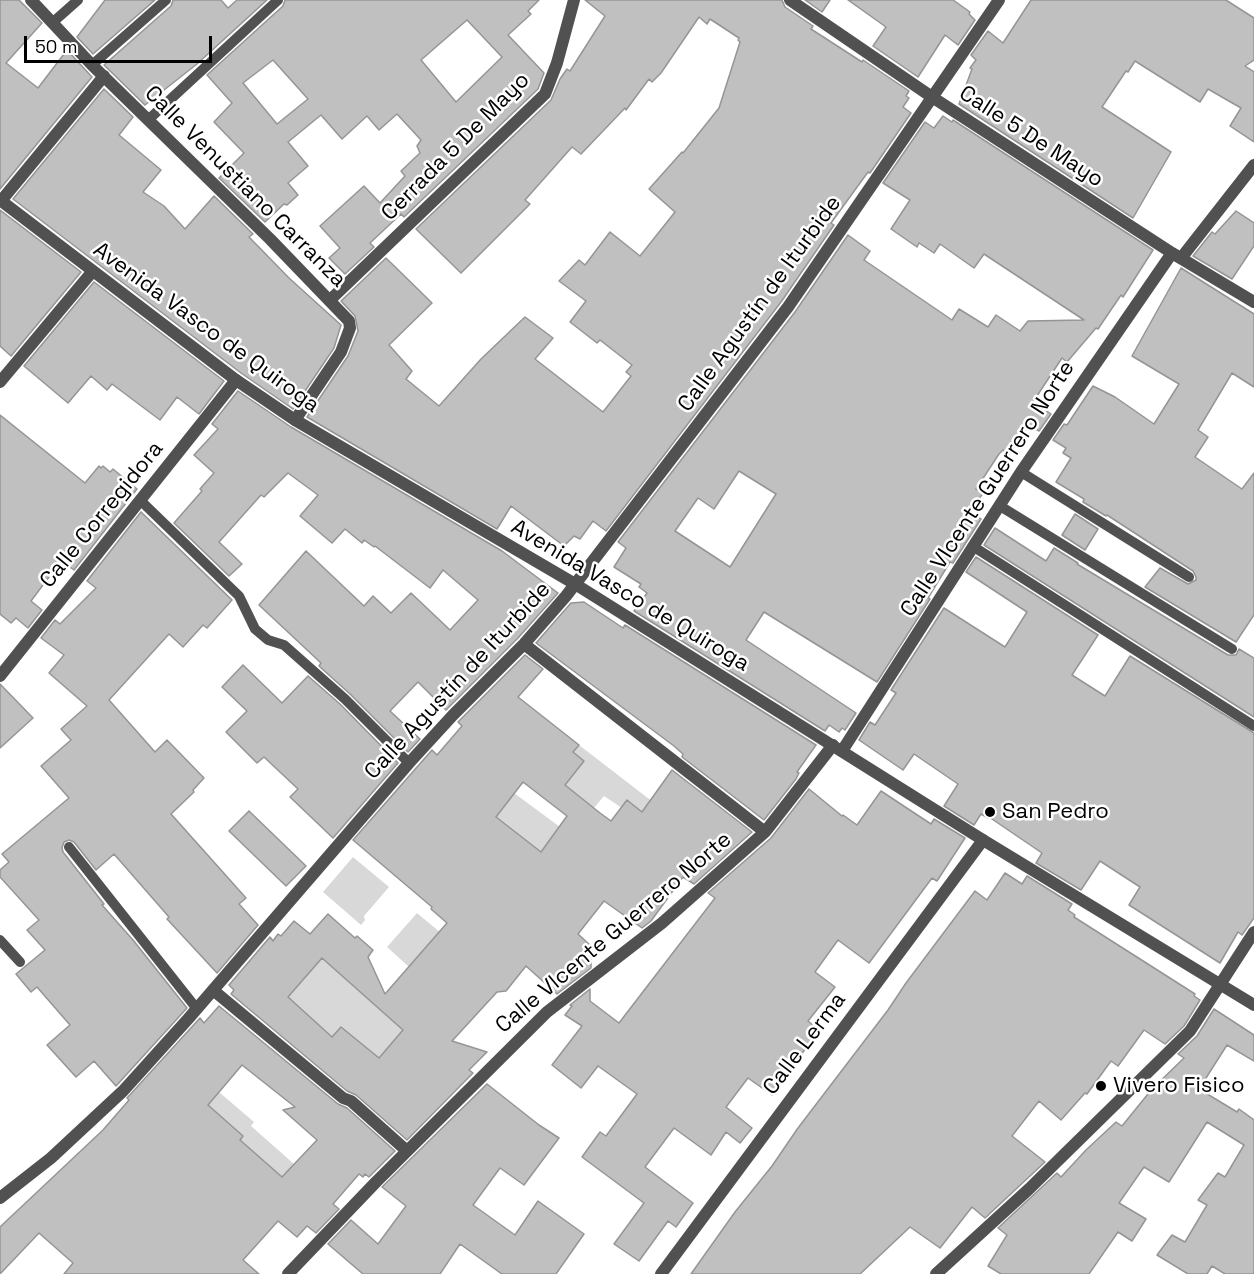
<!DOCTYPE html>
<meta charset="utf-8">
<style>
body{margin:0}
#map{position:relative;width:1254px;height:1274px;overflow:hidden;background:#fff;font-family:"Space Grotesk",sans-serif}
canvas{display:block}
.scale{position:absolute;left:24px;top:36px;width:188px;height:27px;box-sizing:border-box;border:3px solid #000;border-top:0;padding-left:8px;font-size:18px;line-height:21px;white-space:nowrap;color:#000;-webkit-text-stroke:4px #fff;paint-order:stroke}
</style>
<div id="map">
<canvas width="1254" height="1274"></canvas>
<div class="scale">50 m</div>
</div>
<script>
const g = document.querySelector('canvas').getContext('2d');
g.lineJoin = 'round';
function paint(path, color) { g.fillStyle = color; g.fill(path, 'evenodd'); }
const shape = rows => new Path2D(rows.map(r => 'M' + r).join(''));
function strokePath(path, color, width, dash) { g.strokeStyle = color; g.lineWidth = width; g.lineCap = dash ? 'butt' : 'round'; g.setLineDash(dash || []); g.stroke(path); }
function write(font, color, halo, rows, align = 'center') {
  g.font = font + ' "Space Grotesk",sans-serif'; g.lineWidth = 5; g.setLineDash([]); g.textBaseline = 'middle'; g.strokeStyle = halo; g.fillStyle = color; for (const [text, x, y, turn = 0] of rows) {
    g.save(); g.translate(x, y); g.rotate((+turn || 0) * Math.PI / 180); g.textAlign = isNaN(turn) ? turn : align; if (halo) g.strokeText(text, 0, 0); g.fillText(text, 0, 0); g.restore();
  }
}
paint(shape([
 [579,745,662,809,649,826,604,796,594,808,565,785,583,761,573,752],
 [514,793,560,827,541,853,495,819],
 [353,857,389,887,364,916,365,920,361,925,323,892],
 [417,913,441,933,433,939,409,967,387,947],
 [328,950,385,993,376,1004,403,1030,377,1061,363,1045,341,1027,333,1037,283,994],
 [161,1075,219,1092,254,1122,251,1126,294,1164,282,1177]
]), '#d8d8d8');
const building = shape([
 [0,0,19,0,42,23,6,63,38,88,67,50,92,77,0,189,0,0],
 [105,0,155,0,93,54,77,37,105,0],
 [173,0,221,0,228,8,237,0,267,0,197,64,145,105,104,65,171,6,173,0],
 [285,0,539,0,528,11,531,14,508,35,544,73,538,89,404,217,401,214,370,243,374,247,345,274,329,258,340,248,320,226,364,186,380,203,405,176,401,171,420,153,417,146,421,140,397,114,379,130,367,116,342,139,321,115,288,142,308,166,288,183,298,195,287,205,284,204,265,222,219,178,244,153,214,122,232,103,207,75,283,6,285,0],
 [467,20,502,57,456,102,421,60,467,20],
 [273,60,308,99,277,124,243,83,273,60],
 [585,0,782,0,785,7,813,26,811,29,862,62,863,60,909,91,906,96,909,98,903,107,911,113,870,173,868,172,831,223,834,225,781,302,606,531,593,521,580,539,574,536,564,546,511,506,497,529,307,417,348,356,358,331,355,316,341,301,386,258,432,303,389,345,412,371,406,379,439,406,481,359,525,317,553,338,535,359,603,412,631,376,626,372,632,365,600,340,597,343,570,322,586,301,559,281,579,260,585,265,610,232,640,256,675,212,649,189,682,152,683,153,719,108,740,42,738,40,739,38,710,19,707,24,699,17,661,73,652,82,649,79,626,110,625,108,581,154,572,147,525,200,530,204,461,273,416,229,551,100,560,79,567,69,570,71,605,16,585,0],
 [805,0,830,0,822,12,805,0],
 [848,0,953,0,970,12,969,14,975,20,958,45,945,35,918,77,873,46,886,27,848,0],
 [1031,0,1226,0,1254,18,1254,60,1245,66,1254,72,1254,142,1230,126,1241,108,1208,89,1200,102,1135,61,1128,72,1126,71,1102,107,1171,152,1133,218,959,104,972,69,970,68,976,60,971,55,988,31,1003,43,1031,0],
 [104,89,133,117,119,135,161,170,143,192,164,206,185,229,214,196,253,234,249,237,289,278,341,325,334,348,293,409,241,373,13,199,104,89],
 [943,116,952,122,953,120,1153,250,1123,297,1121,295,1098,329,1096,328,1067,362,1062,358,1033,402,1051,414,1039,431,1029,425,1009,454,1003,450,999,454,976,489,983,493,970,512,981,519,953,563,950,562,928,598,930,599,877,682,764,612,746,640,856,713,845,730,842,728,839,732,829,725,825,731,634,611,647,593,639,587,641,584,614,567,626,548,618,542,795,312,848,235,870,251,864,260,952,320,959,309,988,327,996,315,1020,331,1028,321,1084,320,984,254,974,268,940,244,934,253,919,243,917,247,891,229,910,200,883,183,925,122,934,128,943,116],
 [739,471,776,494,730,567,675,531,698,498,714,509,739,471],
 [0,210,81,272,11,356,0,346,0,210],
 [1236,211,1254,223,1254,246,1232,279,1193,256,1212,232,1215,234,1236,211],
 [1181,268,1254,314,1254,387,1232,373,1198,430,1208,437,1195,457,1242,489,1254,473,1254,615,1236,642,1145,587,1160,568,1188,584,1196,580,1196,577,1193,571,1107,515,1106,516,1083,502,1084,499,1056,482,1071,458,1063,453,1066,448,1053,440,1064,424,1067,425,1093,386,1115,397,1154,424,1179,384,1132,356,1181,268],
 [94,282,224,381,199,414,177,397,160,420,112,384,107,390,91,376,68,403,24,366,94,282],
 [238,391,291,427,502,551,558,593,518,638,446,710,418,682,390,711,420,739,408,752,350,694,319,666,321,663,259,605,306,551,364,606,373,596,391,613,411,593,450,630,478,600,443,570,430,588,375,546,374,547,364,540,362,543,345,529,332,543,300,516,318,495,288,473,264,497,261,495,219,542,242,564,229,576,174,523,202,491,200,489,214,473,194,455,218,429,212,424,238,391],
 [0,415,85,483,99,466,101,468,103,466,110,472,113,469,137,489,74,570,61,561,31,601,42,610,28,628,16,618,11,623,0,614,0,415],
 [141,512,232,600,207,628,203,625,183,647,169,634,109,700,155,752,167,740,204,778,193,790,194,792,171,814,246,898,239,904,258,925,217,973,167,919,169,917,114,854,96,870,74,842,69,840,64,842,62,848,63,852,104,904,102,905,133,940,187,1008,116,1086,94,1061,76,1077,47,1045,70,1025,37,987,31,992,16,974,45,950,27,930,39,920,0,877,0,870,9,862,2,854,69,798,41,766,71,740,61,729,87,706,49,673,64,655,41,638,55,620,60,624,96,588,87,581,141,512],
 [1075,514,1098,529,1085,550,1062,535,1075,514],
 [995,528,1046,561,1054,548,1078,563,1077,564,1228,655,1236,655,1239,649,1254,658,1254,717,984,545,995,528],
 [976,557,1098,635,1072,675,1105,696,1130,656,1254,733,1254,918,1242,935,1238,932,1220,963,1129,905,1140,887,1100,861,1081,890,1036,863,1042,853,989,817,988,818,981,814,974,825,944,806,958,784,914,754,903,770,859,740,870,722,875,725,896,693,891,690,944,608,1005,647,1027,612,966,572,976,557],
 [584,602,623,628,625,625,816,745,797,772,799,773,796,779,764,820,682,757,683,754,674,746,536,643,571,603,584,602],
 [525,655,543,669,518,697,579,745,573,752,584,761,565,785,600,813,611,821,627,800,642,812,672,770,752,832,694,884,683,877,651,921,642,928,604,901,578,934,591,946,591,968,557,994,526,966,506,991,497,992,452,1041,487,1052,469,1070,473,1073,407,1140,356,1095,347,1091,231,994,234,990,229,985,270,937,273,941,278,934,281,936,294,921,310,934,328,914,355,938,357,936,373,950,368,957,385,994,447,923,431,909,432,907,353,840,432,750,437,755,462,726,458,722,525,655],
 [523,782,567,816,541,852,496,817,523,782],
 [322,958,403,1030,379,1058,341,1027,332,1037,288,997,322,958],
 [243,665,282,703,308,676,340,704,398,763,333,838,290,797,298,789,264,757,257,763,226,732,247,711,222,687,243,665],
 [0,684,33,718,0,748,0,684],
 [809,789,842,816,843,815,857,825,881,791,931,824,934,819,965,838,937,881,932,878,869,963,838,940,815,972,835,987,808,1021,819,1030,772,1095,748,1078,726,1107,752,1128,740,1143,726,1132,711,1155,674,1128,645,1167,693,1203,676,1227,668,1221,639,1261,614,1244,644,1203,582,1157,600,1132,606,1136,637,1094,598,1066,581,1088,552,1065,582,1026,565,1015,572,1006,570,1005,590,989,590,1001,619,1023,715,898,708,893,771,838,809,789],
 [249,811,306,866,286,886,229,831,249,811],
 [1005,873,1022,884,1027,876,1072,904,1068,910,1075,915,1074,917,1195,994,1194,996,1200,1000,1184,1026,1165,1044,1144,1030,1118,1066,1111,1061,1087,1094,1085,1093,1061,1120,1039,1101,1012,1136,1045,1162,985,1218,972,1207,940,1248,910,1227,860,1274,691,1274,735,1212,772,1166,798,1128,888,1010,906,983,975,891,987,900,1005,873],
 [219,1006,338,1104,347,1108,395,1151,369,1177,365,1174,363,1177,359,1174,333,1204,339,1209,316,1233,307,1226,297,1237,278,1221,243,1260,259,1274,64,1274,73,1263,39,1233,0,1274,0,1227,103,1130,129,1100,127,1098,200,1018,204,1023,219,1006],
 [242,1065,295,1107,283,1110,317,1140,282,1177,240,1140,243,1136,208,1105,242,1065],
 [1214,1009,1254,1035,1254,1061,1227,1045,1199,1089,1237,1112,1239,1109,1254,1120,1254,1274,1225,1274,1212,1266,1207,1274,1188,1274,1157,1255,1172,1235,1185,1242,1207,1205,1198,1200,1218,1173,1225,1177,1244,1145,1207,1122,1169,1182,1144,1167,1119,1203,1146,1219,1132,1241,1118,1232,1089,1274,1001,1274,988,1266,1007,1235,998,1228,1057,1173,1061,1177,1086,1150,1116,1122,1122,1126,1152,1089,1184,1058,1178,1054,1197,1036,1214,1009],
 [487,1084,539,1125,559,1138,524,1185,500,1168,473,1205,515,1235,538,1201,584,1234,556,1274,502,1274,460,1244,440,1274,363,1274,328,1244,351,1220,378,1244,406,1206,382,1187,487,1084]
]);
paint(building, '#c0c0c0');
strokePath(building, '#959595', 1.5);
strokePath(shape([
 [52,23,78,0],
 [92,65,166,0],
 [148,120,278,0],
 [1021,472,1189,577],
 [141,501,239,596,255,629,268,640,284,645,345,699,409,763],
 [1000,506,1232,649],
 [974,547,1254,726],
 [69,847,197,1009],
 [0,940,20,962]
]), '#515151', 10);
strokePath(shape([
 [31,0,92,65,270,239,349,321,350,328,341,352,295,420],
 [790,0,932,97,1172,253,1254,302],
 [1,201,104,76],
 [1182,257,1254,165],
 [330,300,545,94,557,63,574,0],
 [0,382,92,272],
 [524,644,765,832],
 [0,676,236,380],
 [842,751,1021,472,1172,253],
 [213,990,343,1098,351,1101,407,1151],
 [0,1198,51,1158,123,1091,188,1019,409,763,453,715,524,644,566,596,788,307,999,0],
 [288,1274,376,1182,547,1012,662,923,765,832,833,745],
 [661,1274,983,840],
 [936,1274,1029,1189,1190,1031,1254,932]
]), '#515151', 12);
strokePath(shape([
 [0,200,236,380,295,420,575,584,983,840,1254,1005]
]), '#515151', 12);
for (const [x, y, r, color] of [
 [990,812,6,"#000"],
 [1101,1086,6,"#000"]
]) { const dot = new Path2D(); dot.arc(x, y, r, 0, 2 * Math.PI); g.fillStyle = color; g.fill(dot); strokePath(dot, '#fff', 2); }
write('22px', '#000', '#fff', [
 ["Calle 5 De Mayo",1031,137,33],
 ["Cerrada 5 De Mayo",456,147,-45],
 ["Calle Venustiano Carranza",245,187,45],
 ["Calle Agustín de Iturbide",760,304,-54],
 ["Avenida Vasco de Quiroga",206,328,36],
 ["Calle VIcente Guerrero Norte",988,489,-57],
 ["Calle Corregidora",102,515,-51],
 ["Avenida Vasco de Quiroga",630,596,31],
 ["Calle Agustín de Iturbide",458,681,-47],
 ["Calle VIcente Guerrero Norte",614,933,-40],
 ["Calle Lerma",805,1044,-53]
]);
write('22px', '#000', '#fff', [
 ["San Pedro",1002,812],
 ["Vivero Fisico",1113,1086]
], 'left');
</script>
